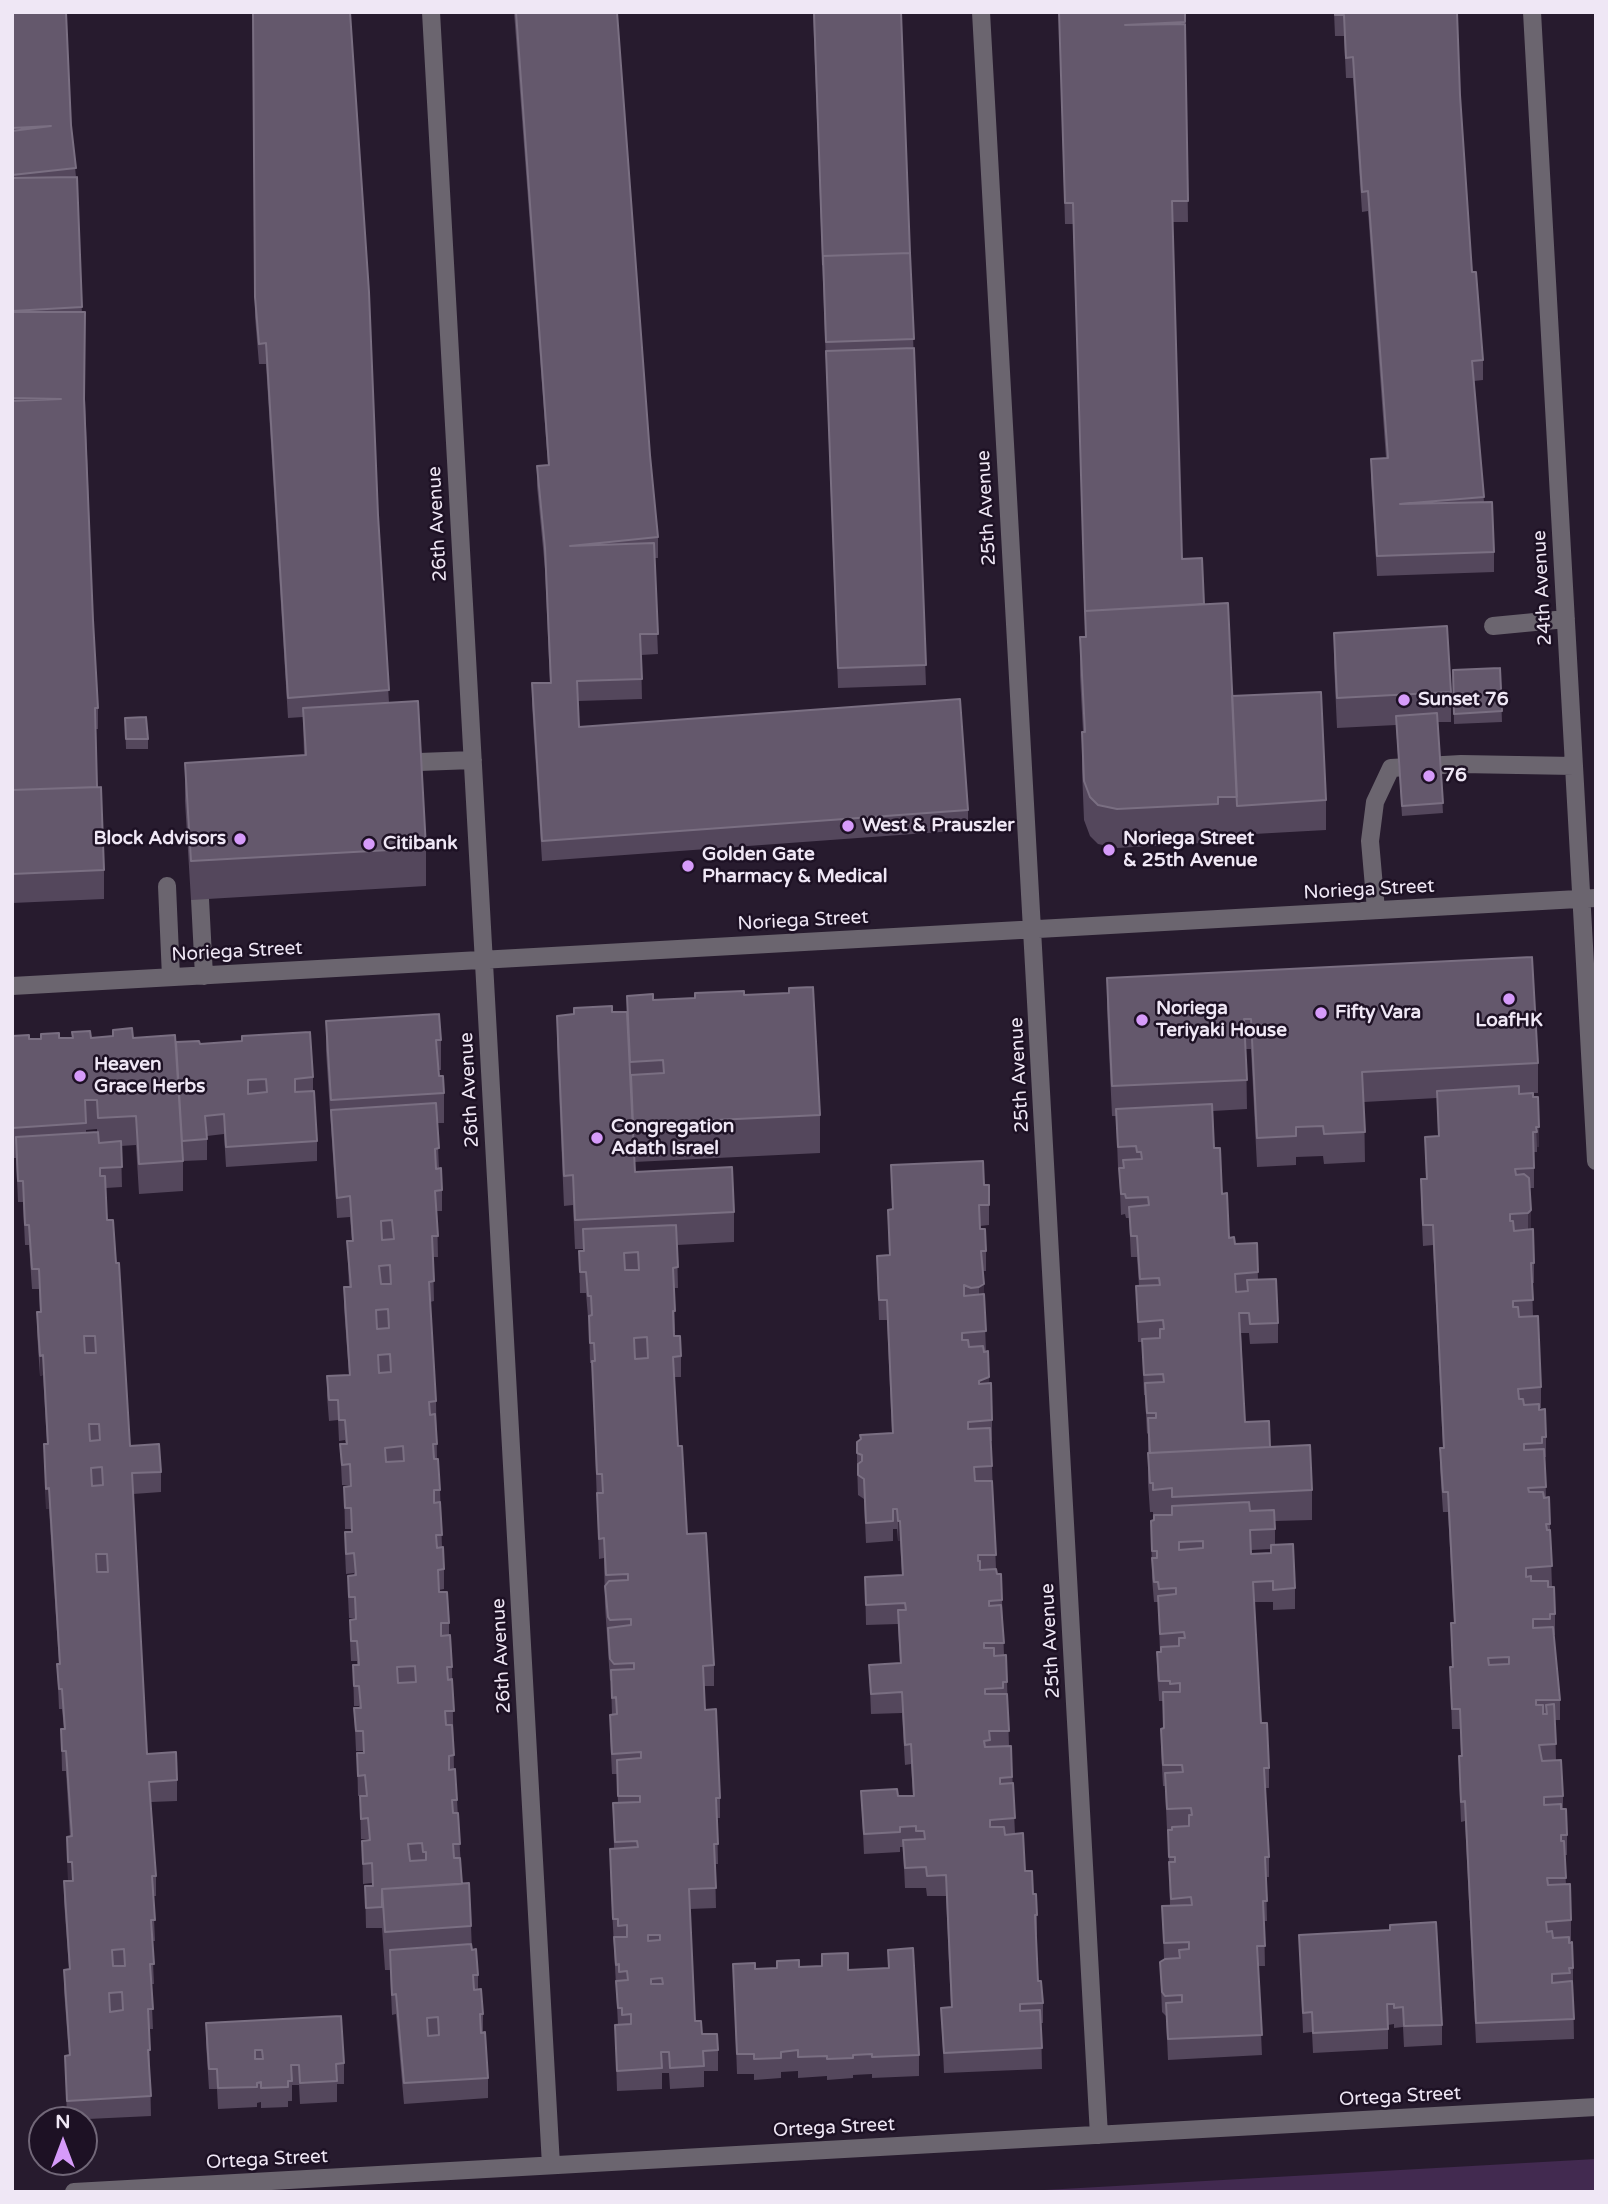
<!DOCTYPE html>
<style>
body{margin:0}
#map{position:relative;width:1608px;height:2204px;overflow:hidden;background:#271b2e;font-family:"Varela Round",sans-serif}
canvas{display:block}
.frame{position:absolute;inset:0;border:14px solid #efe7f5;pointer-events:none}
.north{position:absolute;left:28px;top:2106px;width:70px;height:70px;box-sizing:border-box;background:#1d1124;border:2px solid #716778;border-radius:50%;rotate:0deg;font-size:19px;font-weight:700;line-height:28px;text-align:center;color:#efe7f5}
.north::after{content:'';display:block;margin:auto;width:24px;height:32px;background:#d69bfa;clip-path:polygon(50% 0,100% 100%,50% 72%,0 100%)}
</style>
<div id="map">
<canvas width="1608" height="2204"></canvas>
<div class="frame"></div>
<div class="north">N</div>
</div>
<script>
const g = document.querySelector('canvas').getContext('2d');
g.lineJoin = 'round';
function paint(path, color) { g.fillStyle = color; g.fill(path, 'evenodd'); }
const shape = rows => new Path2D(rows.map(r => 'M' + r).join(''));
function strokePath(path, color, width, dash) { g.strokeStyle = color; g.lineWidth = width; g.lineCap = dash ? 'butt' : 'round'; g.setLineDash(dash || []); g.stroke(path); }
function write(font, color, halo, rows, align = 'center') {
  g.font = font + ' "Varela Round",sans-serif'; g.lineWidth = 5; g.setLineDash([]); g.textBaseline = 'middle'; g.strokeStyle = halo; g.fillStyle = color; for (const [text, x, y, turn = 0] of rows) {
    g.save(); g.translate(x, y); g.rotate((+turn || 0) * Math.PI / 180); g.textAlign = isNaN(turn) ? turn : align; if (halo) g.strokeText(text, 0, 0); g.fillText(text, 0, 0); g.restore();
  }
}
paint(shape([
 [1596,2159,1596,2192,1009,2192]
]), '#422a50');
strokePath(shape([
 [431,12,551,2165],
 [981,12,1099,2135],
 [1532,12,1596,1161],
 [1493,626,1566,619],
 [419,762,473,760],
 [167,886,171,977],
 [200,899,204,976],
 [1376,910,1370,841,1375,802,1391,768,1461,764,1574,766],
 [12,986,1596,898],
 [74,2192,1596,2107]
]), '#6b656f', 18);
paint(shape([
 [12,12,71,125,76,177,77,177,93,620,98,708,98,729,96,729,97,787,104,870,104,899,12,903],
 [253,12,378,515,389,703,426,848,426,886,191,900,185,801,185,763,304,756,303,717,288,718,266,364,259,364,255,317],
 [514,12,617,12,650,455,658,537,658,558,654,558,658,654,641,655,642,699,578,701,579,727,968,810,968,830,542,861,532,704,532,683,550,683,545,569,537,486,537,466,548,465],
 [813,12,901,12,926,685,838,688],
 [1059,12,1185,12,1188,222,1172,222,1182,559,1204,604,1232,696,1326,800,1326,830,1218,836,1218,842,1117,848,1098,844,1090,836,1084,820,1082,770,1082,732,1083,732,1080,676,1080,637,1085,637,1085,614,1073,224,1065,224],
 [1334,12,1457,12,1460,95,1472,272,1483,360,1483,380,1474,381,1484,502,1494,552,1494,572,1377,576,1371,479,1371,459,1386,458,1368,211,1362,212,1353,78,1346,78,1344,36,1335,36],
 [1334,633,1451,692,1451,722,1438,722,1443,813,1402,816,1396,725,1337,728,1334,663],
 [1500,668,1502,722,1454,724,1453,670],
 [125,718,148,739,148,749,126,749],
 [1107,978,1538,1063,1538,1093,1533,1093,1539,1147,1537,1147,1537,1152,1534,1152,1534,1188,1530,1188,1531,1229,1534,1263,1534,1283,1532,1283,1533,1317,1541,1387,1541,1408,1539,1408,1546,1437,1546,1457,1545,1457,1546,1498,1549,1497,1552,1587,1555,1614,1555,1635,1554,1635,1560,1700,1560,1720,1555,1720,1556,1760,1563,1796,1563,1809,1567,1835,1567,1855,1564,1855,1566,1884,1571,1920,1571,1941,1569,1941,1573,1968,1573,1988,1574,2039,1476,2043,1465,1821,1461,1822,1459,1776,1459,1756,1461,1756,1460,1729,1452,1729,1450,1667,1452,1667,1451,1623,1454,1623,1448,1512,1443,1512,1440,1468,1440,1448,1443,1448,1433,1245,1423,1246,1421,1200,1421,1179,1426,1179,1425,1137,1438,1136,1437,1098,1364,1102,1365,1162,1324,1164,1323,1156,1296,1157,1296,1165,1257,1167,1251,1049,1246,1049,1247,1109,1213,1111,1214,1148,1229,1238,1235,1244,1257,1243,1258,1280,1278,1323,1278,1343,1250,1344,1249,1333,1241,1333,1245,1422,1312,1490,1312,1520,1275,1521,1275,1545,1295,1588,1295,1609,1273,1610,1273,1602,1254,1602,1261,1723,1269,1768,1269,1788,1265,1788,1269,1857,1269,1877,1266,1877,1267,1921,1264,1921,1265,1966,1258,1966,1262,2055,1168,2060,1166,2016,1162,2012,1160,1962,1164,1959,1162,1906,1170,1906,1168,1830,1172,1829,1167,1830,1165,1786,1163,1786,1161,1749,1161,1729,1163,1728,1163,1701,1159,1701,1157,1673,1157,1652,1160,1652,1158,1602,1154,1602,1152,1578,1151,1521,1153,1520,1153,1512,1150,1512,1148,1483,1148,1433,1147,1434,1145,1395,1144,1395,1142,1342,1138,1342,1136,1286,1139,1286,1137,1257,1131,1257,1129,1218,1126,1218,1125,1214,1121,1215,1119,1168,1123,1167,1118,1167,1116,1116,1112,1116,1107,1008],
 [1271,1549,1271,1553,1251,1554,1251,1550],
 [744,995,820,1115,820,1153,634,1162,635,1172,734,1212,734,1242,677,1245,678,1288,674,1288,675,1332,674,1332,674,1336,681,1356,681,1377,674,1377,678,1446,687,1534,714,1665,714,1686,704,1686,705,1710,720,1798,720,1818,717,1818,718,1864,715,1864,716,1908,690,1909,695,2021,702,2034,718,2050,718,2071,704,2071,704,2087,670,2089,669,2073,662,2073,662,2089,617,2091,615,2025,618,2025,610,1869,610,1849,614,1849,613,1803,618,1803,617,1774,612,1774,610,1735,610,1715,612,1715,611,1681,610,1680,605,1606,604,1558,599,1559,592,1363,590,1363,589,1317,588,1317,586,1293,580,1293,579,1251,583,1251,583,1249,575,1249,573,1205,564,1206,557,1045,557,1016,627,1012,627,996,653,1000],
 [326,1021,441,1040,441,1070,438,1070,439,1076,444,1093,444,1123,437,1123,439,1169,442,1190,442,1211,437,1211,438,1257,433,1257,434,1301,430,1302,436,1401,437,1459,440,1490,442,1547,444,1569,444,1589,439,1590,449,1623,449,1635,452,1667,454,1769,457,1800,462,1884,471,1926,472,1950,478,1975,478,1989,483,2014,483,2033,488,2078,488,2098,404,2104,396,2014,392,2015,390,1970,385,1970,382,1928,366,1928,365,1886,372,1886,372,1883,363,1884,362,1841,368,1840,368,1839,361,1839,360,1796,366,1796,365,1795,358,1796,357,1753,363,1753,363,1751,356,1751,354,1708,359,1708,359,1706,354,1706,353,1665,357,1665,357,1661,351,1661,350,1640,350,1620,355,1620,355,1618,349,1618,348,1596,348,1576,354,1576,354,1573,346,1574,345,1552,345,1532,351,1532,351,1529,345,1529,344,1487,350,1486,350,1485,342,1485,340,1444,346,1444,345,1440,339,1441,338,1420,329,1421,327,1396,327,1376,349,1375,344,1307,344,1287,349,1287,347,1241,352,1241,350,1217,337,1218,326,1051],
 [12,1036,29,1039,91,1038,133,1038,200,1044,313,1077,313,1091,317,1141,317,1161,226,1167,224,1134,207,1136,207,1160,183,1161,183,1191,139,1194,136,1145,121,1146,122,1187,106,1188,107,1220,130,1446,161,1472,161,1492,133,1494,147,1754,177,1780,177,1801,151,1802,156,1876,156,1896,153,1896,155,1941,152,1941,154,1984,151,1984,153,2029,149,2029,151,2116,67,2120,65,2056,69,2056,64,1990,64,1970,69,1969,64,1901,64,1881,68,1881,67,1837,70,1837,66,1771,62,1771,61,1729,64,1729,62,1709,59,1709,57,1664,59,1664,49,1509,46,1509,44,1444,47,1444,43,1375,40,1376,37,1332,37,1312,40,1312,39,1289,32,1289,29,1245,25,1245,23,1202,18,1202,16,1158,12,1158],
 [97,1129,97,1132,86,1132,86,1130],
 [891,1165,984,1185,989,1205,989,1225,980,1226,986,1251,986,1271,983,1271,986,1352,992,1420,992,1441,991,1441,996,1569,1002,1600,1004,1655,1007,1682,1009,1746,1011,1746,1015,1834,1025,1871,1033,1894,1037,1915,1037,1935,1036,1935,1038,1981,1043,2003,1043,2023,1041,2023,1042,2069,944,2073,941,2008,951,2007,946,1896,927,1896,926,1888,905,1888,903,1847,900,1847,900,1852,864,1854,861,1791,898,1796,913,1796,911,1764,905,1765,902,1713,871,1714,869,1665,900,1663,898,1624,866,1625,865,1577,902,1576,900,1541,898,1541,897,1529,893,1529,893,1541,866,1543,864,1499,858,1495,857,1462,857,1442,892,1433,887,1320,879,1320,877,1276,877,1256,889,1255,888,1210,892,1209],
 [1299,1935,1442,2025,1442,2045,1404,2047,1403,2027,1394,2028,1394,2024,1388,2025,1388,2049,1313,2053,1312,2032,1303,2033],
 [888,1950,919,2055,919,2076,872,2078,872,2074,853,2075,853,2078,827,2080,827,2076,798,2078,798,2071,781,2072,781,2078,754,2080,754,2074,737,2074,733,1964,755,1969,799,1967,848,1970,888,1968],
 [206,2023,344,2063,344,2084,337,2084,337,2102,300,2104,299,2085,292,2085,292,2101,288,2101,288,2107,261,2108,261,2102,257,2103,257,2107,218,2109,217,2089,209,2089,206,2043]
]), '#54475c');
paint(shape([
 [1536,1127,1539,1127,1539,1147,1537,1147],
 [1531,1210,1531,1230,1528,1233,1528,1213],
 [984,1284,984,1304,979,1308,979,1287],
 [43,1355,43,1375,40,1376,40,1356],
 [989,1377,989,1397,979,1401,979,1381],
 [49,1488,49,1509,46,1509,46,1489],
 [898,1521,900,1521,900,1541,898,1541],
 [68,1862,72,1862,72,1882,68,1883]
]), '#3b2e42');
const building = shape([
 [12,12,66,12,71,125,76,168,12,175,12,131,51,126,12,128,12,12],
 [253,12,350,12,369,292,378,515,389,690,288,698,266,343,259,344,255,297,253,12],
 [516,12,617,12,650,455,658,537,570,546,654,543,658,634,640,634,642,679,577,681,579,727,960,699,968,810,542,841,532,683,551,683,545,548,537,466,549,465,516,12],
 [814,12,901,12,910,253,823,256,823,265,814,12],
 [1059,12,1185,12,1185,22,1125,25,1185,24,1188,201,1172,201,1182,559,1202,558,1204,604,1085,611,1073,203,1065,203,1059,12],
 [1335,12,1457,12,1460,95,1472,272,1476,272,1483,360,1472,361,1484,497,1400,504,1492,502,1494,552,1377,556,1371,459,1388,458,1368,191,1362,192,1353,57,1346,58,1344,15,1335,15,1335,12],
 [77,177,82,307,12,311,12,178,77,177],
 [910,253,914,339,826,342,823,256,910,253],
 [12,312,85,312,84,399,93,620,98,708,95,708,97,787,12,790,12,401,61,399,12,398,12,312],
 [914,348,926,665,838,668,826,351,914,348],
 [1228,603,1237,797,1218,797,1218,804,1117,809,1098,805,1090,797,1084,781,1082,732,1085,732,1080,637,1086,637,1085,611,1228,603],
 [1447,626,1451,692,1337,698,1334,633,1447,626],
 [1500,668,1502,711,1454,714,1453,670,1500,668],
 [1321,692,1326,800,1237,806,1232,696,1321,692],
 [418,701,426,848,191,861,185,763,306,755,303,708,418,701],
 [1437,713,1443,803,1402,806,1396,716,1437,713],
 [146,717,148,739,126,739,125,718,146,717],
 [101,787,104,870,12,874,12,790,101,787],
 [1532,957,1538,1063,1362,1072,1365,1132,1324,1134,1323,1126,1296,1127,1296,1136,1257,1138,1251,1019,1244,1019,1247,1080,1112,1086,1107,978,1532,957],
 [813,987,820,1115,633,1124,631,1075,664,1073,663,1060,630,1062,627,996,653,994,653,1000,695,998,695,993,744,991,744,995,789,993,789,988,813,987],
 [612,1006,612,1012,627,1012,635,1172,732,1167,734,1212,575,1220,573,1175,564,1176,557,1016,574,1014,574,1008,612,1006],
 [439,1014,441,1040,436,1040,439,1076,443,1076,444,1093,331,1100,326,1021,439,1014],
 [132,1028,133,1038,175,1035,183,1161,139,1164,136,1116,98,1118,97,1100,85,1100,86,1123,12,1128,12,1036,29,1035,29,1039,41,1039,41,1034,59,1033,59,1038,73,1038,72,1032,90,1031,91,1038,113,1036,113,1030,132,1028],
 [310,1032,313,1077,295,1079,295,1092,314,1091,317,1141,226,1147,224,1114,205,1116,207,1139,182,1141,176,1042,199,1041,200,1044,242,1041,242,1036,310,1032],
 [266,1079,267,1092,248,1094,248,1080,266,1079],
 [1519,1086,1519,1094,1533,1093,1533,1097,1538,1097,1539,1127,1536,1127,1537,1132,1533,1132,1534,1168,1515,1169,1516,1175,1524,1174,1529,1178,1531,1210,1528,1213,1510,1214,1510,1221,1513,1221,1514,1231,1533,1229,1534,1263,1531,1263,1533,1300,1513,1301,1513,1307,1518,1307,1519,1317,1538,1316,1541,1387,1518,1389,1519,1399,1523,1399,1524,1405,1539,1404,1539,1410,1545,1409,1546,1437,1542,1437,1542,1443,1524,1444,1524,1450,1544,1449,1546,1487,1528,1488,1529,1492,1543,1492,1544,1498,1549,1497,1550,1524,1546,1524,1547,1530,1550,1530,1552,1566,1526,1568,1526,1577,1531,1576,1531,1581,1548,1581,1548,1587,1554,1587,1555,1614,1550,1614,1550,1619,1533,1619,1533,1628,1553,1627,1560,1700,1536,1700,1536,1705,1543,1705,1543,1714,1547,1714,1546,1705,1554,1704,1556,1744,1539,1745,1542,1761,1561,1760,1563,1796,1544,1797,1544,1805,1561,1804,1561,1809,1566,1809,1567,1835,1561,1835,1561,1841,1564,1841,1566,1878,1547,1878,1548,1885,1570,1884,1571,1920,1546,1922,1547,1932,1552,1931,1553,1938,1569,1937,1569,1943,1572,1942,1573,1968,1569,1968,1570,1973,1552,1974,1552,1983,1572,1981,1574,2019,1476,2023,1465,1801,1461,1802,1459,1756,1462,1756,1460,1709,1452,1709,1450,1667,1453,1667,1451,1623,1455,1623,1448,1492,1443,1492,1440,1448,1444,1448,1433,1225,1423,1225,1421,1179,1427,1179,1425,1137,1439,1136,1437,1091,1519,1086],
 [1509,1657,1509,1664,1489,1665,1488,1658,1509,1657],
 [436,1103,439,1148,435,1149,436,1169,441,1168,442,1190,435,1191,438,1236,432,1236,434,1281,429,1282,436,1401,429,1402,430,1415,435,1414,437,1444,433,1444,434,1459,438,1459,440,1490,434,1490,434,1503,440,1502,442,1535,436,1535,437,1548,443,1547,444,1569,438,1570,439,1592,447,1592,449,1623,441,1623,441,1636,450,1635,452,1667,447,1667,448,1680,452,1679,454,1711,445,1711,446,1725,452,1725,454,1755,449,1756,449,1770,455,1769,457,1800,452,1800,453,1813,458,1813,460,1844,453,1844,454,1858,460,1858,462,1884,382,1889,382,1907,366,1908,365,1886,373,1886,372,1863,363,1864,362,1841,370,1840,368,1818,361,1819,360,1796,367,1796,365,1775,358,1776,357,1753,364,1753,363,1731,356,1731,354,1708,361,1708,359,1686,354,1686,353,1665,359,1665,357,1641,351,1641,350,1620,356,1619,355,1597,349,1597,348,1576,356,1575,354,1553,346,1554,345,1532,352,1532,351,1508,345,1508,344,1487,351,1486,350,1464,342,1465,340,1444,347,1444,345,1420,339,1420,338,1400,329,1400,327,1376,350,1375,344,1287,351,1287,347,1241,353,1241,350,1196,337,1198,331,1110,436,1103],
 [392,1220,394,1239,382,1240,381,1221,392,1220],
 [390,1265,391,1284,381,1284,379,1266,390,1265],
 [388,1309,389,1328,377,1329,376,1310,388,1309],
 [390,1354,391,1372,379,1373,378,1355,390,1354],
 [403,1446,404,1461,386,1462,385,1448,403,1446],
 [415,1666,416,1682,398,1683,397,1667,415,1666],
 [422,1843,423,1852,426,1852,426,1860,410,1861,408,1844,422,1843],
 [1212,1104,1214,1148,1220,1148,1222,1194,1227,1193,1229,1238,1234,1237,1235,1244,1257,1243,1258,1272,1235,1274,1236,1292,1248,1291,1247,1280,1276,1279,1278,1323,1250,1324,1249,1313,1239,1313,1245,1422,1269,1421,1270,1447,1150,1453,1148,1418,1156,1418,1156,1413,1147,1413,1145,1383,1164,1382,1163,1374,1144,1375,1142,1339,1160,1338,1160,1329,1164,1329,1163,1320,1138,1322,1136,1286,1160,1285,1159,1278,1140,1279,1137,1236,1131,1236,1129,1207,1149,1205,1148,1197,1126,1198,1125,1194,1121,1194,1119,1168,1124,1168,1123,1160,1142,1159,1141,1152,1137,1152,1136,1146,1118,1147,1116,1109,1212,1104],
 [98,1132,99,1143,121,1141,122,1167,100,1168,100,1176,105,1176,107,1220,113,1220,116,1263,119,1263,130,1446,159,1444,161,1472,132,1473,147,1754,176,1752,177,1780,149,1782,156,1876,152,1876,155,1920,151,1920,154,1964,150,1964,153,2009,148,2009,150,2050,148,2050,151,2096,67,2101,65,2056,70,2055,64,1970,70,1969,64,1881,73,1881,72,1862,68,1862,67,1837,72,1836,66,1751,62,1751,61,1729,65,1729,62,1689,59,1689,57,1664,60,1664,49,1488,46,1489,44,1444,48,1444,43,1355,40,1356,37,1312,41,1312,39,1269,32,1269,29,1225,25,1225,23,1181,18,1181,16,1137,98,1132],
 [84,1336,95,1336,96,1353,85,1353,84,1336],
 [89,1424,99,1424,100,1440,90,1441,89,1424],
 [102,1467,103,1485,92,1486,91,1468,102,1467],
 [96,1554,107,1554,108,1572,97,1572,96,1554],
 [124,1949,125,1966,113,1966,112,1950,124,1949],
 [122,1992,123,2010,110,2012,109,1993,122,1992],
 [983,1161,984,1185,989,1185,989,1205,979,1205,980,1229,985,1229,986,1251,981,1251,984,1284,979,1287,971,1288,964,1285,964,1296,984,1294,986,1331,962,1333,962,1340,968,1340,969,1347,983,1346,984,1352,988,1351,989,1377,979,1381,979,1384,991,1383,992,1420,968,1422,968,1429,990,1428,992,1466,974,1467,975,1481,992,1481,996,1555,978,1555,978,1561,980,1561,980,1570,996,1569,997,1574,1001,1574,1002,1600,989,1601,989,1606,1001,1605,1004,1643,984,1643,984,1648,994,1648,994,1656,1006,1655,1007,1682,1003,1682,1003,1688,985,1689,985,1694,1007,1694,1009,1731,989,1731,990,1740,984,1741,985,1747,1011,1746,1012,1777,1000,1778,1000,1784,1013,1783,1015,1818,990,1820,990,1827,1004,1827,1005,1835,1023,1833,1025,1871,1032,1871,1033,1894,1036,1894,1037,1915,1035,1915,1038,1981,1041,1981,1043,2003,1020,2004,1020,2011,1040,2010,1042,2048,944,2053,941,2008,952,2007,946,1875,927,1876,926,1867,905,1868,903,1840,925,1839,924,1831,916,1831,916,1826,900,1827,900,1832,864,1834,861,1791,897,1789,898,1796,914,1796,911,1744,905,1745,902,1692,871,1694,869,1665,901,1663,898,1610,906,1610,905,1603,866,1605,865,1577,903,1575,900,1521,898,1521,897,1509,893,1509,893,1521,866,1523,864,1479,858,1475,858,1464,862,1461,862,1455,857,1453,857,1442,861,1439,860,1435,893,1433,887,1300,879,1300,877,1256,890,1255,888,1210,893,1209,891,1165,983,1161],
 [676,1225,678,1267,673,1268,675,1311,673,1311,674,1336,680,1336,681,1356,673,1357,678,1446,682,1446,687,1534,706,1533,714,1665,703,1666,705,1710,716,1709,720,1798,716,1798,718,1844,714,1844,716,1888,689,1889,695,2021,701,2021,702,2034,717,2034,718,2050,703,2051,704,2066,670,2068,669,2052,661,2052,662,2068,617,2071,615,2025,631,2024,631,2014,622,2015,622,2008,618,2008,616,1981,628,1980,627,1971,619,1972,619,1964,616,1965,614,1937,627,1937,627,1925,618,1926,618,1919,613,1919,610,1849,638,1847,637,1841,615,1842,613,1803,640,1802,640,1796,618,1796,617,1760,641,1758,641,1752,612,1754,610,1715,617,1714,616,1697,612,1698,611,1670,634,1669,634,1663,614,1664,610,1659,608,1628,631,1625,631,1619,610,1620,608,1617,605,1586,609,1581,628,1580,628,1574,606,1575,604,1538,599,1539,597,1493,603,1493,602,1474,597,1474,592,1361,595,1361,594,1343,590,1343,589,1316,592,1315,591,1296,588,1296,586,1272,580,1272,579,1251,584,1251,583,1229,676,1225],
 [638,1252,639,1270,625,1270,624,1253,638,1252],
 [647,1337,648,1358,635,1359,634,1338,647,1337],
 [648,1935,660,1935,660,1940,648,1941,648,1935],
 [662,1978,663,1984,651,1984,651,1979,662,1978],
 [1310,1445,1312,1490,1172,1497,1172,1488,1153,1490,1153,1483,1150,1483,1148,1453,1310,1445],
 [1249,1502,1250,1511,1274,1510,1275,1529,1250,1530,1251,1554,1271,1553,1271,1545,1293,1544,1295,1588,1273,1590,1273,1581,1253,1582,1261,1723,1267,1723,1269,1768,1264,1768,1269,1857,1265,1857,1267,1901,1263,1901,1265,1946,1257,1946,1262,2035,1168,2039,1166,2003,1182,2002,1182,1995,1165,1996,1162,1992,1160,1962,1165,1959,1180,1958,1179,1950,1189,1949,1189,1942,1164,1943,1162,1906,1192,1905,1191,1897,1171,1899,1169,1862,1175,1862,1175,1857,1169,1857,1168,1830,1172,1830,1172,1827,1189,1826,1189,1815,1192,1815,1191,1808,1167,1809,1165,1773,1183,1772,1182,1765,1163,1765,1161,1729,1164,1728,1163,1692,1180,1692,1180,1683,1170,1684,1170,1681,1159,1681,1157,1652,1161,1652,1161,1647,1179,1646,1179,1638,1185,1638,1184,1632,1160,1634,1158,1596,1176,1594,1176,1588,1159,1589,1158,1582,1154,1582,1152,1558,1157,1558,1157,1551,1152,1551,1151,1521,1154,1520,1154,1515,1172,1515,1172,1506,1249,1502],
 [1203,1541,1203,1548,1179,1550,1179,1542,1203,1541],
 [469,1883,471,1926,385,1932,382,1889,469,1883],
 [1436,1922,1442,2025,1404,2026,1403,2007,1394,2008,1394,2004,1387,2004,1388,2029,1313,2033,1312,2012,1303,2013,1299,1935,1390,1930,1390,1925,1436,1922],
 [471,1944,472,1950,476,1949,478,1975,473,1975,474,1990,481,1989,483,2014,480,2014,481,2033,485,2032,488,2078,404,2083,396,1994,392,1995,390,1950,471,1944],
 [438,2017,439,2035,428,2036,427,2018,438,2017],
 [913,1948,919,2055,872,2057,872,2054,853,2055,853,2058,827,2059,827,2056,798,2057,798,2050,781,2052,781,2058,754,2059,754,2054,737,2054,733,1964,755,1963,755,1969,777,1968,777,1961,799,1960,799,1967,822,1966,822,1954,848,1953,848,1970,889,1968,888,1950,913,1948],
 [341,2016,344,2063,336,2064,337,2081,300,2083,299,2065,291,2065,292,2081,288,2081,288,2087,261,2088,261,2082,257,2083,257,2087,218,2088,217,2069,209,2069,206,2023,341,2016],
 [255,2050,262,2050,263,2059,255,2059,255,2050]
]);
paint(building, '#64586c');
strokePath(building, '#7a6f82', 2);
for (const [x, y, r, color] of [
 [1404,700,7,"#d69bfa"],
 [1429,776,7,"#d69bfa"],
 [848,826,7,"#d69bfa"],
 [240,839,7,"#d69bfa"],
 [369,844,7,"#d69bfa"],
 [1109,850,7,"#d69bfa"],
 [688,866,7,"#d69bfa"],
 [1509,999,7,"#d69bfa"],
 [1321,1013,7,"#d69bfa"],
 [1142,1020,7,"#d69bfa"],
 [80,1076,7,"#d69bfa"],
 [597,1138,7,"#d69bfa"]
]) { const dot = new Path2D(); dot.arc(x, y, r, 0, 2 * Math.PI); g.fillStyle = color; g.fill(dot); strokePath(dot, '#1d1124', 2.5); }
write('19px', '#efe7f5', '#1d1124', [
 ["25th Avenue",987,508,-93],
 ["26th Avenue",438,524,-93],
 ["24th Avenue",1543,588,-93],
 ["Noriega Street",1369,890,-3],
 ["Noriega Street",803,921,-3],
 ["Noriega Street",237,952,-3],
 ["25th Avenue",1020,1075,-93],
 ["26th Avenue",470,1090,-93],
 ["25th Avenue",1051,1641,-93],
 ["26th Avenue",502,1656,-93],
 ["Ortega Street",1400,2097,-3],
 ["Ortega Street",834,2128,-3],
 ["Ortega Street",267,2160,-3]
]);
write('bold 19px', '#efe7f5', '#1d1124', [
 ["Sunset 76",1418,700],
 ["76",1443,776],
 ["West & Prauszler",862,826],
 ["Block Advisors",226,839,"right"],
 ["Noriega Street",1123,839],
 ["& 25th Avenue",1123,861],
 ["Citibank",383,844],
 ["Golden Gate",702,855],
 ["Pharmacy & Medical",702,877],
 ["Noriega",1156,1009],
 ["Teriyaki House",1156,1031],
 ["Fifty Vara",1335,1013],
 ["LoafHK",1509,1021,"center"],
 ["Heaven",94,1065],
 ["Grace Herbs",94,1087],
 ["Congregation",611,1127],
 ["Adath Israel",611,1149]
], 'left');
</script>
